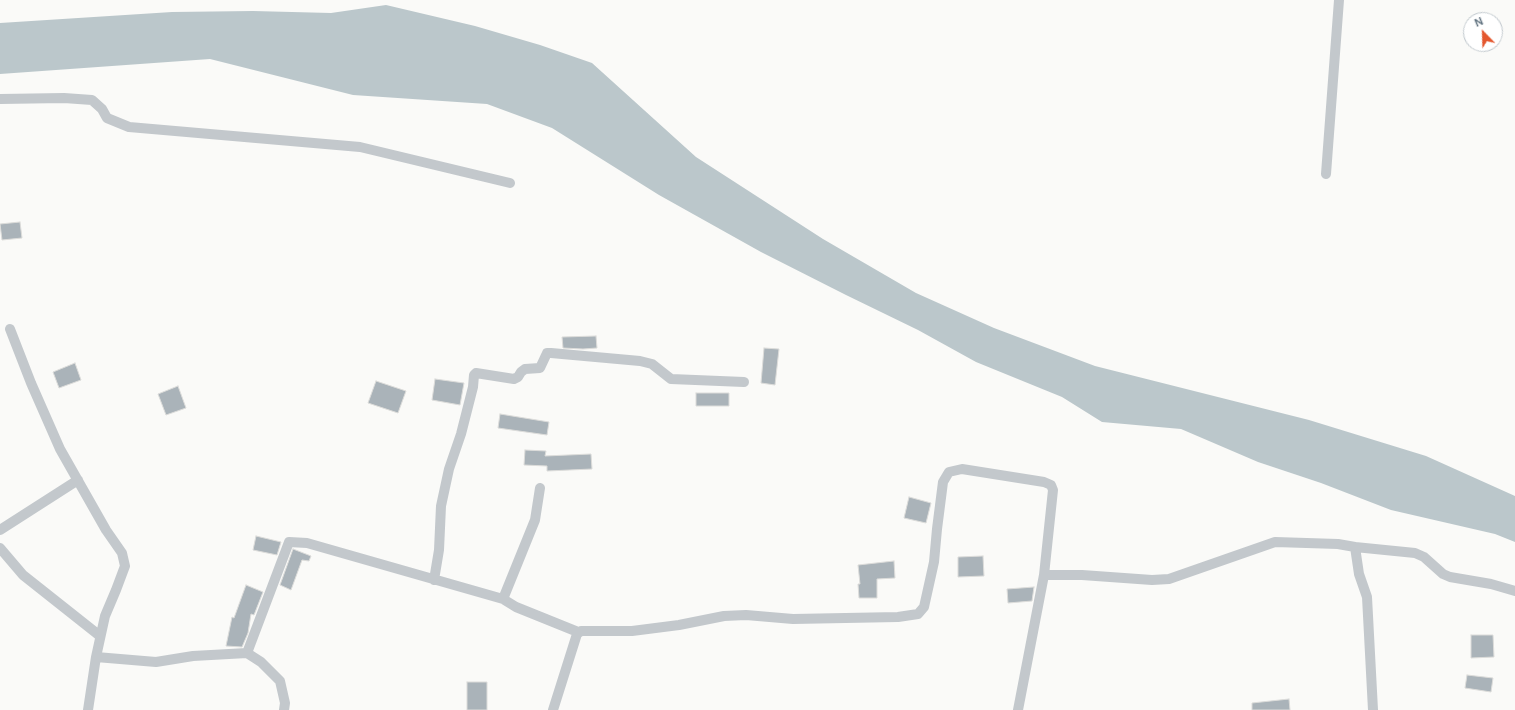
<!DOCTYPE html>
<style>
body{margin:0}
#map{position:relative;width:1515px;height:710px;overflow:hidden;background:#fafaf8;font-family:"DM Sans",sans-serif}
canvas{display:block}
.north{position:absolute;left:1463px;top:12px;width:40px;height:40px;box-sizing:border-box;background:#fff;border:1px solid #c1c8cd;border-radius:50%;rotate:337deg;font-size:11px;font-weight:700;line-height:16px;text-align:center;color:#657683}
.north::after{content:'';display:block;margin:auto;width:14px;height:18px;background:#e4572e;clip-path:polygon(50% 0,100% 100%,50% 72%,0 100%)}
</style>
<div id="map">
<canvas width="1515" height="710"></canvas>
<div class="north">N</div>
</div>
<script>
const g = document.querySelector('canvas').getContext('2d');
g.lineJoin = 'round';
function paint(path, color) { g.fillStyle = color; g.fill(path, 'evenodd'); }
const shape = rows => new Path2D(rows.map(r => 'M' + r).join(''));
function strokePath(path, color, width, dash) { g.strokeStyle = color; g.lineWidth = width; g.lineCap = dash ? 'butt' : 'round'; g.setLineDash(dash || []); g.stroke(path); }
paint(shape([
 [386,5,475,26,540,45,592,63,696,157,823,239,916,293,994,328,1095,366,1309,420,1426,456,1515,496,1515,542,1495,534,1391,510,1321,483,1258,462,1181,429,1102,422,1062,397,976,362,918,330,846,295,761,252,659,195,552,128,487,104,353,95,210,59,0,74,0,23,172,12,253,11,331,13]
]), '#bbc7cb');
const building = shape([
 [20,222,22,238,2,240,0,224,20,222],
 [596,336,597,348,583,349,563,348,562,337,596,336],
 [764,348,779,349,775,385,761,383,764,348],
 [75,363,81,380,59,388,53,372,75,363],
 [435,379,464,383,460,405,432,400,435,379],
 [376,381,406,391,398,413,368,403,376,381],
 [178,386,186,408,166,415,158,394,178,386],
 [696,393,729,393,729,406,696,406,696,393],
 [500,414,549,422,547,435,498,428,500,414],
 [525,450,546,451,545,456,591,454,592,469,547,471,547,466,524,465,525,450],
 [909,497,931,503,926,523,904,518,909,497],
 [256,536,281,542,277,555,253,550,256,536],
 [293,549,311,556,309,561,302,560,291,590,280,585,293,549],
 [983,556,984,576,958,577,958,557,983,556],
 [894,561,895,578,877,579,877,598,859,598,858,584,860,584,858,565,894,561],
 [246,585,263,592,254,615,251,614,248,633,242,647,226,646,232,617,234,618,246,585],
 [1034,587,1032,601,1008,603,1007,589,1034,587],
 [1471,635,1493,635,1494,657,1471,658,1471,635],
 [1467,675,1493,678,1491,692,1465,688,1467,675],
 [467,682,487,682,487,710,467,710,467,682],
 [1289,699,1290,710,1252,710,1252,703,1289,699]
]);
paint(building, '#aab3b9');
strokePath(building, '#dcdcda', 1);
strokePath(shape([
 [0,99,64,98,92,100,102,109,107,118,129,127,360,147,510,183],
 [1326,174,1339,0],
 [10,329,31,383,60,449,106,530,122,553,125,566,116,590,105,616,96,657,88,710],
 [0,530,78,480],
 [1355,547,1415,553,1424,557,1443,574,1450,577,1491,584,1515,591],
 [0,548,23,575,100,636],
 [1044,575,1082,575,1152,580,1169,579,1275,542,1338,544,1355,547,1359,574,1367,597,1373,710],
 [434,580,439,550,441,506,449,469,461,434,473,387,474,375,476,373,514,379,518,377,521,372,525,369,540,368,547,353,551,353,640,361,652,364,671,379,744,382],
 [503,599,535,520,540,488],
 [247,653,289,542,307,543,503,599,516,607,578,632],
 [96,657,156,662,193,656,247,653,261,662,280,681,285,703,284,710],
 [553,710,577,634,581,631,632,631,679,625,724,616,746,615,793,619,898,617,918,614,924,607,934,562,937,529,943,482,949,472,962,469,1044,482,1051,485,1053,490,1044,575,1018,710]
]), '#c3c8cc', 10);
</script>
